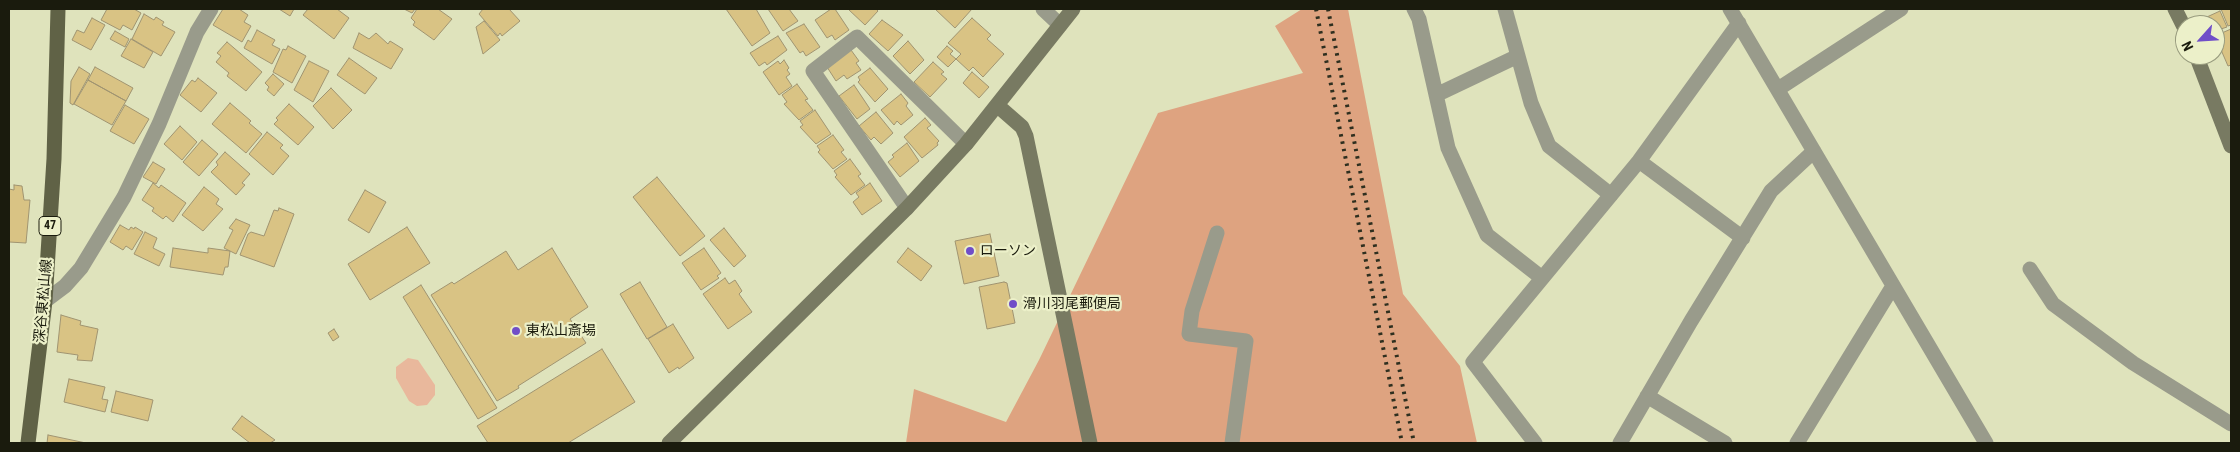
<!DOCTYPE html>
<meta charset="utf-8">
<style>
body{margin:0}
#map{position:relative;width:2240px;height:452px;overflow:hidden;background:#dfe3bc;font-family:"Roboto Condensed",sans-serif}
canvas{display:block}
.frame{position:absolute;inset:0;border:10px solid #1a1b0d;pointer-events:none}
.north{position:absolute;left:2175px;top:15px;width:50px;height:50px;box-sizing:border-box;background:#ecf0c9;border:1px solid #989b7e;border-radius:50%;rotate:244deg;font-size:14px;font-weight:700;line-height:20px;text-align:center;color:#1a1b0d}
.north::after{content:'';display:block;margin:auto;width:18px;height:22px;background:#704ec8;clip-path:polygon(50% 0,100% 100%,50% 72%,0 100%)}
</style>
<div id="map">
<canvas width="2240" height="452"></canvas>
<div class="frame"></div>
<div class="north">N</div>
</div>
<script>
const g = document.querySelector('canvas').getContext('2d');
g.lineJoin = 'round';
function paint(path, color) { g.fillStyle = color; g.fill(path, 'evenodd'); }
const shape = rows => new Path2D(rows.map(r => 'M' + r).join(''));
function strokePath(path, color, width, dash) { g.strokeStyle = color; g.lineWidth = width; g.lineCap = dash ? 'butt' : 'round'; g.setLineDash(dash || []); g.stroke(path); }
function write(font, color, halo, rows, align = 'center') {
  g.font = font + ' "Roboto Condensed","Noto Sans JP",sans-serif'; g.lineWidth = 4.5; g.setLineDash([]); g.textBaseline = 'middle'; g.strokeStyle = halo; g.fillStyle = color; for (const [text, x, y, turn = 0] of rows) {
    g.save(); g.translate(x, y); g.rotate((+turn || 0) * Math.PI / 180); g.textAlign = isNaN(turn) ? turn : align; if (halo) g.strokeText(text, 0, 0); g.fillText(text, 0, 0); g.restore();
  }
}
paint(shape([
 [408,358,418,360,435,385,435,395,427,405,417,406,409,401,396,378,396,367]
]), '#e9b89c');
paint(shape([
 [1302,9,1348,9,1403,294,1460,366,1477,443,906,443,914,389,1006,422,1039,360,1158,113,1303,73,1275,26]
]), '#dea380');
const building = shape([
 [107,9,134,9,141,13,132,30,123,25,120,30,101,20,107,9],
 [223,9,239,9,248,15,244,22,251,26,242,42,213,25,223,9],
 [279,9,294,9,290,16,279,9],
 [308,9,337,9,349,18,334,39,303,15,308,9],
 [404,9,415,9,412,13,404,9],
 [417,9,438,9,452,19,434,40,413,25,415,22,411,18,417,9],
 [483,9,509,9,520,21,502,36,500,33,498,36,479,14,483,9],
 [726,9,756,9,770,33,752,46,726,9],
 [768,9,789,9,798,21,783,31,768,9],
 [831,9,835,9,849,30,835,40,832,35,827,38,815,20,831,9],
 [848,9,876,9,878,11,865,25,848,9],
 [935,9,972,9,955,28,935,9],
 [2221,9,2231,9,2231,25,2228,26,2221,9],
 [2220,11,2227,27,2215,31,2215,25,2198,25,2196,22,2220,11],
 [144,14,154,20,156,17,164,22,162,25,175,32,161,56,132,39,144,14],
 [92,18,105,25,91,50,72,40,77,30,84,33,92,18],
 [972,18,991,35,987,39,1004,54,983,77,973,67,969,71,956,59,961,54,948,43,972,18],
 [882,20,903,35,888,51,869,34,882,20],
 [484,21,500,40,483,54,476,27,484,21],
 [804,24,820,47,806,56,803,51,800,53,786,33,804,24],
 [2231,29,2231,65,2228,66,2215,36,2231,29],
 [257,30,275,40,272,45,280,49,272,64,244,48,248,40,251,42,257,30],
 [115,31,129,39,125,47,110,39,115,31],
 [359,33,369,39,376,33,388,44,390,41,403,49,391,69,353,48,359,33],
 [778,36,787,50,767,65,765,62,759,66,750,53,778,36],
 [131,39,153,52,144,68,121,56,131,39],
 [908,41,924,60,910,74,893,56,908,41],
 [227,42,262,72,246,91,227,76,229,73,216,62,221,56,217,53,227,42],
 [288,46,306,56,292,83,273,72,283,49,286,50,288,46],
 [947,46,953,51,950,54,956,59,948,67,937,57,947,46],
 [851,50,859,61,856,63,861,70,847,79,844,75,836,81,827,67,851,50],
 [349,58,377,78,365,94,337,75,349,58],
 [784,60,789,68,787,70,790,74,786,77,792,86,779,95,763,72,778,61,780,64,784,60],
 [309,61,329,71,313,102,294,90,309,61],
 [933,62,944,72,941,74,947,79,930,97,914,82,933,62],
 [79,67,90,74,73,105,70,103,71,81,79,67],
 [95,67,133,88,126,101,88,80,95,67],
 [870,68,888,89,875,102,858,82,860,80,858,77,870,68],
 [972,72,989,87,979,98,963,83,972,72],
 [273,74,284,84,274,96,267,90,269,87,265,83,273,74],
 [198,78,217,93,201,112,180,95,192,80,195,82,198,78],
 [88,80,126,101,112,125,74,104,88,80],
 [797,84,808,99,805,100,813,110,799,120,784,104,787,102,782,95,797,84],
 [854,85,870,109,857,119,839,96,854,85],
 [331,88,352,110,333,129,313,106,331,88],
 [901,94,908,103,906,106,913,115,901,125,897,121,894,125,881,110,901,94],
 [230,103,251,121,249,123,262,134,246,153,212,124,230,103],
 [289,104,314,127,298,145,274,124,278,120,276,118,289,104],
 [125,105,149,119,134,144,110,131,125,105],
 [815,110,831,134,816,144,800,127,803,125,800,121,815,110],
 [876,112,893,133,881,144,874,137,871,140,859,126,876,112],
 [925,118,931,125,927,128,939,141,937,143,938,145,922,158,904,137,925,118],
 [180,126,197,142,182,160,164,144,180,126],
 [267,132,283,145,280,148,289,156,273,175,249,154,267,132],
 [833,135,844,150,841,152,847,159,833,169,818,152,820,150,817,146,833,135],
 [202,140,218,154,199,176,183,162,202,140],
 [907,143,919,161,900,177,888,162,894,157,892,155,907,143],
 [225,152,250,174,242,183,245,185,236,195,211,172,218,165,216,162,225,152],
 [850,159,861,174,858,176,865,185,851,195,835,177,837,175,834,171,850,159],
 [153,162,165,169,156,184,143,177,153,162],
 [657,177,705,236,680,256,633,197,657,177],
 [153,183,159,188,161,185,186,203,173,222,166,216,163,219,152,211,154,208,142,200,153,183],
 [870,183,882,201,862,215,853,202,859,197,856,193,870,183],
 [14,185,22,186,24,200,30,200,26,243,9,242,9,189,14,190,14,185],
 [204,187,219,199,216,204,223,209,203,231,182,215,204,187],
 [365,190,386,202,369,233,348,220,365,190],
 [279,208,294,214,274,267,240,255,248,234,251,232,264,236,274,210,278,211,279,208],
 [236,219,250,225,236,254,224,248,233,230,229,228,236,219],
 [120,225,129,230,131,227,134,229,135,227,143,232,132,250,126,246,123,250,110,242,120,225],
 [407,227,430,263,370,300,348,264,407,227],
 [724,228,746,256,734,267,710,240,724,228],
 [145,232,157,238,153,248,165,254,159,266,134,254,145,232],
 [990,234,999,276,964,284,955,241,990,234],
 [173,248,208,253,208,248,230,251,228,267,225,267,223,275,170,267,173,248],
 [552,248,588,307,570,319,586,343,518,386,519,388,497,401,431,295,452,282,454,284,506,251,518,270,552,248],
 [704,248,721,273,717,276,719,278,701,290,682,263,704,248],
 [908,248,932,266,921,281,897,262,908,248],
 [725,278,729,284,735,280,742,291,739,294,752,312,728,329,703,294,725,278],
 [640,282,667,327,647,339,620,294,640,282],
 [1004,282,1007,283,1015,323,987,329,979,287,1004,282],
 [421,285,497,408,478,419,403,297,421,285],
 [61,315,81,321,80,325,98,329,92,361,77,360,78,355,57,352,61,315],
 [673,324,694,358,679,369,678,367,669,373,648,339,673,324],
 [334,329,339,337,333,341,328,333,334,329],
 [602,349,635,402,568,443,488,443,477,426,602,349],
 [69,379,105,387,102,399,108,400,105,412,64,402,69,379],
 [116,391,153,400,148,421,111,412,116,391],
 [242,416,275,440,270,443,250,443,232,429,242,416],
 [48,435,86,443,47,443,48,435]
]);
paint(building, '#d9c384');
strokePath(building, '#a09471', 1);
strokePath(shape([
 [1043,9,1060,25],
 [1414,9,1419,19,1448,148,1487,235,1542,278],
 [1505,9,1531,103,1549,146,1611,195],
 [1730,9,1986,443],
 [1778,89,1901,9],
 [1436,95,1518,56],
 [1639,161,1743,238],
 [907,208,813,71,857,37,966,144],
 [1217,233,1192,311,1189,334,1246,341,1232,443],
 [2030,269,2053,304,2133,363,2231,424],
 [45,301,65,286,81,268,124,197,159,124,197,32,211,9],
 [1647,396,1725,443],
 [1535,443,1473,362,1639,161,1739,23],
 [1620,443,1691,321,1771,191,1814,151],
 [1797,443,1893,286]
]), '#999b8b', 15);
strokePath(shape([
 [2175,9,2185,29],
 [2196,55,2231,146],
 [998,106,1022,127,1026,136,1090,443],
 [669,443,907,208,966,144,1073,9]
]), '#787a62', 15);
strokePath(shape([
 [28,443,45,301,54,159,58,9]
]), '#606246', 15);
strokePath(shape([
 [1316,9,1402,443],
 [1328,9,1414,443]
]), '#2e2f1f', 4, [2.5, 5]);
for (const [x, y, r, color] of [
 [970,251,5,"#704ec8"],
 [1013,304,5,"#704ec8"],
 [516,331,5,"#704ec8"]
]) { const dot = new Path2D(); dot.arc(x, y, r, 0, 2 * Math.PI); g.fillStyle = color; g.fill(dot); strokePath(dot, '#ecf0c9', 2); }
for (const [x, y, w] of [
 [50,226,22]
]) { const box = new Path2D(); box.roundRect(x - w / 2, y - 9.5, w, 19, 4); g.fillStyle = '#ecf0c9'; g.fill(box); strokePath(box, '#1a1b0d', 1); }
write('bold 12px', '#1a1b0d', null, [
 ["47",50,226]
]);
write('14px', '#1a1b0d', '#ecf0c9', [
 ["ローソン",980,251],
 ["滑川羽尾郵便局",1023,304],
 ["東松山斎場",526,331]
], 'left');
write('14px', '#1a1b0d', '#ecf0c9', [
 ["深谷東松山線",44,301,-85]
]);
</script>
